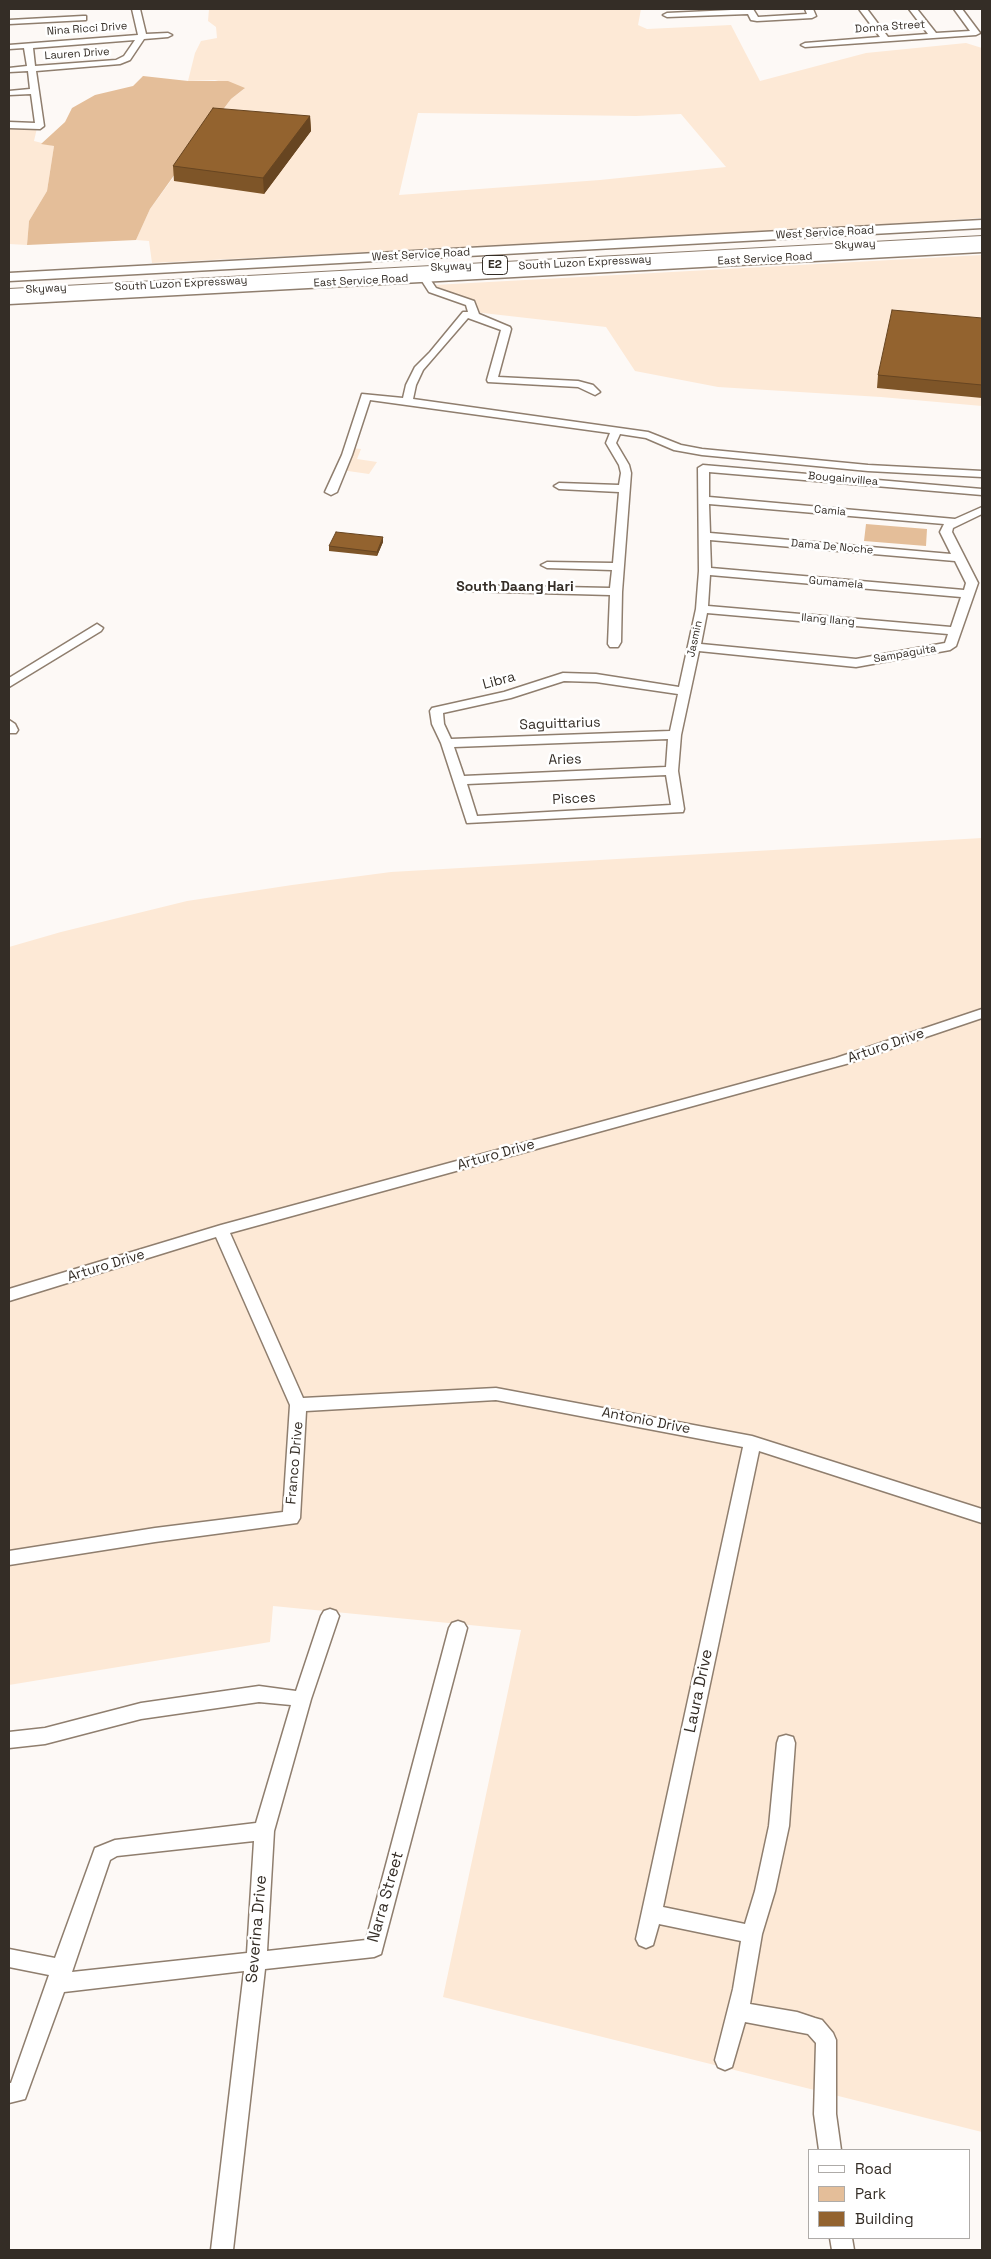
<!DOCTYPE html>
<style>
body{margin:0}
#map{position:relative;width:991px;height:2259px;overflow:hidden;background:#fdf9f6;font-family:"Space Grotesk",sans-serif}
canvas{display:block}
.frame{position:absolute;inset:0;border:10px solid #342d26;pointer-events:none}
.legend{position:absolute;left:808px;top:2149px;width:162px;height:90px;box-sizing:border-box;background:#fff;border:1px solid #aeaba8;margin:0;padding:6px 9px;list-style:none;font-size:15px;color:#342d26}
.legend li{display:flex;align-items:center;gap:10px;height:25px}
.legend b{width:25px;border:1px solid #aeaba8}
</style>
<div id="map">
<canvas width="991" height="2259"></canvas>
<div class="frame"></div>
<ul class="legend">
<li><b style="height:6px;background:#fff"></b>Road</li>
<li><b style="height:14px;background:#e4be99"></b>Park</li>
<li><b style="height:14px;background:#93632f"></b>Building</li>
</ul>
</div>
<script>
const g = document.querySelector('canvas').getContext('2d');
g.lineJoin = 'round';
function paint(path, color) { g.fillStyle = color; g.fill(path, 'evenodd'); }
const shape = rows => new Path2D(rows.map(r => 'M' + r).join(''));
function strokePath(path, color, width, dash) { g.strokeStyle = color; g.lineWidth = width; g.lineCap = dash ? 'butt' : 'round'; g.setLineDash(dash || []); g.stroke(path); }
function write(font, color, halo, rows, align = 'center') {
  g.font = font + ' "Space Grotesk",sans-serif'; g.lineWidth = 5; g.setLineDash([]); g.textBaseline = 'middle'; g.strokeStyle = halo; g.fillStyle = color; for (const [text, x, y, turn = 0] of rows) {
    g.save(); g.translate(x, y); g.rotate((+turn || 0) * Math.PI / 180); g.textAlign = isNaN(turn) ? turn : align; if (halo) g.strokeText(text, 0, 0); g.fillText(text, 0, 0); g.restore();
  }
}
paint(shape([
 [209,9,641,9,638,25,647,29,731,25,760,81,866,53,966,43,982,48,982,218,782,231,152,263,149,241,136,240,150,209,231,99,244,89,215,80,188,81,195,53,201,41,217,38,216,27,208,21],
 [418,113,636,116,681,114,726,167,600,180,399,195],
 [9,128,37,128,34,141,54,146,47,191,29,221,27,245,9,244],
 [982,255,982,406,881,397,718,387,635,371,606,327,474,312,476,304,434,285],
 [351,448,361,449,357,459,377,462,369,474,341,470],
 [982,838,982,2132,443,1997,521,1630,273,1606,270,1642,9,1685,9,947,61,932,187,901,292,885,391,872]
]), '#fde9d6');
paint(shape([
 [143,76,188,81,228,81,245,88,231,99,185,160,150,209,136,240,27,245,29,221,47,191,54,146,41,144,65,122,72,108,95,95,133,86],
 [866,524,927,529,926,546,864,541]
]), '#e4be99');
const minor = shape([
 [132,9,140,9,146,34,168,33,172,35,168,37,144,39,130,60,120,64,36,71,44,126,40,129,9,128,9,122,35,123,31,94,9,95,9,91,30,89,28,71,9,72,9,68,27,66,24,48,9,49,9,45,138,35,132,9],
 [135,40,124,56,116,60,35,66,33,48,135,40],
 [753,9,758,17,807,14,805,9,813,9,816,16,812,18,757,21,751,20,748,14,667,17,663,15,667,13,753,9],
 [859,9,867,9,888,37,928,34,909,9,917,9,936,33,970,31,954,9,962,9,980,33,976,35,805,47,801,45,805,43,880,37,859,9],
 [83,16,86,16,86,20,9,24,9,20,83,16],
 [425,275,428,276,436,288,474,301,479,314,510,327,511,329,498,377,578,381,593,385,600,392,595,395,578,387,488,382,487,380,501,330,468,318,423,370,416,385,413,399,648,432,681,445,702,449,868,465,982,471,982,477,868,471,702,455,674,450,646,438,620,434,616,443,629,465,631,473,622,592,621,642,618,647,610,647,608,644,610,595,465,591,459,588,465,585,610,588,612,570,547,568,541,565,547,562,613,563,619,492,559,489,554,486,559,483,619,485,621,473,619,465,606,443,610,433,370,400,352,455,337,492,331,495,325,492,342,455,362,394,403,398,406,385,415,367,430,352,463,312,468,312,466,305,429,292,420,278,425,275],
 [703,465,982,489,982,495,709,472,709,497,955,519,982,507,982,514,953,528,952,532,978,583,956,646,950,650,856,667,699,651,681,735,678,771,684,809,683,812,467,823,441,743,432,724,430,711,432,708,504,692,563,673,596,674,679,687,696,609,699,571,698,468,703,465],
 [709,504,944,524,940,532,951,554,710,533,709,504],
 [710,540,955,561,966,583,964,590,711,568,710,540],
 [710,575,961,597,951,627,708,606,710,575],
 [707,613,948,634,945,643,856,659,701,644,707,613],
 [564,681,596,682,678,694,670,731,451,739,444,724,443,713,511,698,564,681],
 [668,739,666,767,464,776,454,747,668,739],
 [666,775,671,805,477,816,467,784,666,775],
 [97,624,103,628,101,631,9,687,9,678,97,624],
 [9,720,15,724,18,730,16,733,9,733,9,720],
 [982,1009,982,1018,846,1064,230,1233,303,1398,496,1388,752,1436,982,1509,982,1523,759,1451,663,1907,745,1924,755,1891,769,1826,777,1743,779,1737,786,1735,793,1737,795,1743,789,1826,775,1891,762,1934,750,2004,797,2012,815,2018,822,2020,833,2033,836,2040,836,2114,841,2150,819,2150,814,2114,816,2043,808,2034,745,2022,732,2067,725,2070,718,2067,715,2060,733,1989,741,1941,659,1924,653,1945,646,1948,639,1945,636,1939,743,1447,496,1400,306,1411,300,1518,297,1523,155,1542,9,1565,9,1551,155,1528,283,1512,290,1405,216,1237,9,1301,9,1289,221,1225,836,1058,982,1009],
 [330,1609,336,1611,339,1616,311,1699,274,1831,267,1951,366,1940,449,1628,452,1623,458,1621,464,1623,467,1628,381,1954,374,1957,265,1969,233,2250,211,2250,244,1971,64,1992,25,2099,9,2103,9,2083,11,2083,49,1975,9,1967,9,1949,55,1958,95,1848,115,1840,256,1823,291,1705,259,1702,141,1719,45,1744,9,1748,9,1732,45,1728,141,1703,259,1686,296,1691,321,1616,324,1611,330,1609],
 [254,1841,247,1953,72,1972,110,1860,117,1856,254,1841],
 [830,2238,852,2238,854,2250,832,2250,830,2238]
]);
const secondary = shape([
 [982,220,982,228,9,281,9,273,982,220],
 [982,244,982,252,9,304,9,296,982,244]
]);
const motorway = shape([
 [982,236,982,246,9,299,9,289,982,236]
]);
strokePath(minor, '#8f7e6e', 3);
strokePath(secondary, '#8f7e6e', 3);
strokePath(motorway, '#8f7e6e', 2);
paint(minor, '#fff');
paint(secondary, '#fff');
paint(motorway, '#fff');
paint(shape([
 [310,116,311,131,264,194,174,181,173,166],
 [982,318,982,398,877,388,878,375],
 [383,542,377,556,329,551,329,546]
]), '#7e5528');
paint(shape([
 [310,116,311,131,264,194,263,178],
 [383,537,383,542,377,556,377,552]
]), '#674521');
const building = shape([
 [213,108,310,116,263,178,173,166,213,108],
 [892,310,982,318,982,385,878,375,892,310],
 [336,532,383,537,377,552,329,546,336,532]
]);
paint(building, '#93632f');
strokePath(building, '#674521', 1);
write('11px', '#342d26', '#fff', [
 ["Donna Street",890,27,-4],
 ["Nina Ricci Drive",87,29,-4],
 ["Lauren Drive",77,54,-4],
 ["West Service Road",825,233,-3],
 ["Skyway",855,245,-3],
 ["West Service Road",421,255,-3],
 ["East Service Road",765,259,-3],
 ["South Luzon Expressway",585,263,-3],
 ["Skyway",451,267,-3],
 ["East Service Road",361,281,-3],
 ["South Luzon Expressway",181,284,-3],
 ["Skyway",46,289,-3],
 ["Bougainvillea",843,479,5],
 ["Camia",830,511,5],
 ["Dama De Noche",832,547,5],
 ["Gumamela",836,583,5],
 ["Ilang Ilang",828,620,5],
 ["Jasmin",695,639,-78],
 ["Sampaguita",905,654,-10]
]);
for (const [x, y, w] of [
 [495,265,25]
]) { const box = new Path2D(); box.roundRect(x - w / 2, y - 9.5, w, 19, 4); g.fillStyle = '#fff'; g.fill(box); strokePath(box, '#342d26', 1); }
write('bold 12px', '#342d26', null, [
 ["E2",495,265]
]);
write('bold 14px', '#342d26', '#fff', [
 ["South Daang Hari",515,587]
]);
write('14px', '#342d26', '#fff', [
 ["Libra",499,681,-15],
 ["Saguittarius",560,724,-2],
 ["Aries",565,760,-2],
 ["Pisces",574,799,-3],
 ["Arturo Drive",886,1046,-19],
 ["Arturo Drive",496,1155,-16],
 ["Arturo Drive",106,1266,-17],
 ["Antonio Drive",646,1421,11],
 ["Franco Drive",295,1463,-85]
]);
write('16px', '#342d26', '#fff', [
 ["Laura Drive",699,1691,-78],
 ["Narra Street",386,1897,-74],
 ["Severina Drive",257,1929,-85]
]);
</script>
